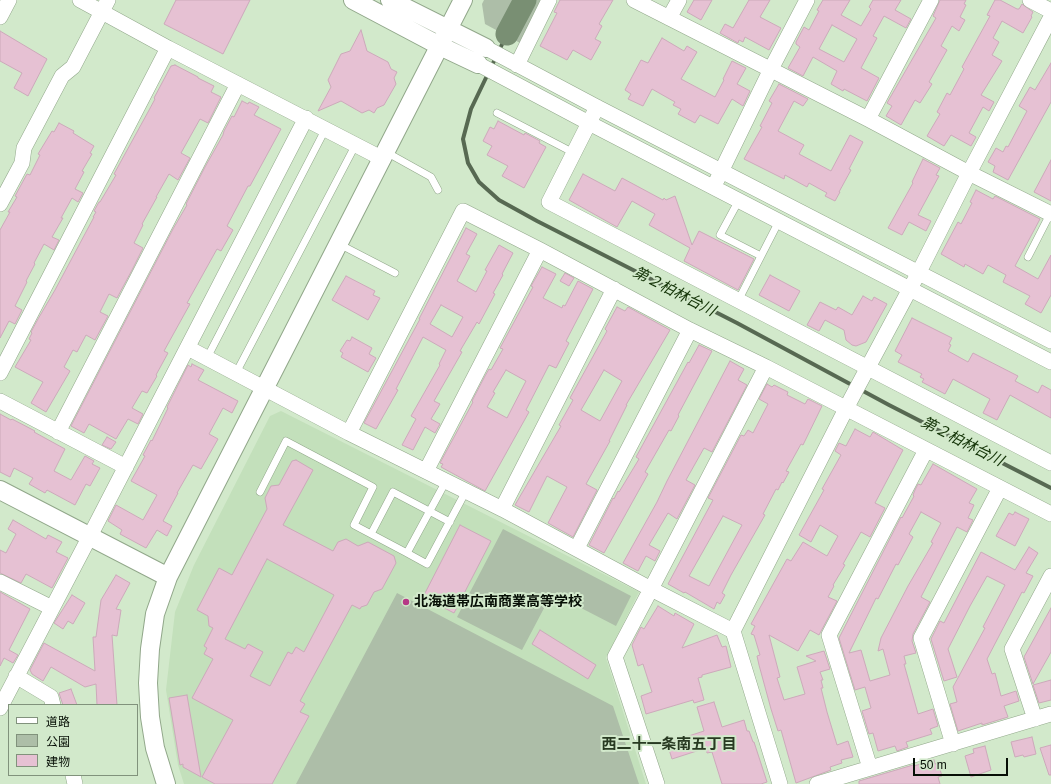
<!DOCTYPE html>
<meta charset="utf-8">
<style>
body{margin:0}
#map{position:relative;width:1051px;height:784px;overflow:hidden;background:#d2e9cb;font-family:Arial,"Noto Sans JP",sans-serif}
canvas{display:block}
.legend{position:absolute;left:8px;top:704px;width:130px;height:72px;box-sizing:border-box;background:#d2e9cb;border:1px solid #81927c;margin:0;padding:5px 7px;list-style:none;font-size:12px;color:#070f06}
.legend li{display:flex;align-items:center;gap:8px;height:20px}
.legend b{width:20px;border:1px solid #81927c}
.scale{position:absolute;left:913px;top:758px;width:95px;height:18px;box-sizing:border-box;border:2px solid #070f06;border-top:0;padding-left:5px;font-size:12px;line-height:14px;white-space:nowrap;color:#070f06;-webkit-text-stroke:3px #d2e9cb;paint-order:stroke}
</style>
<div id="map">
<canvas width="1051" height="784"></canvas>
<ul class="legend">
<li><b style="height:5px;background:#fff"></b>道路</li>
<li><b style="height:11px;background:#adbea8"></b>公園</li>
<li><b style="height:11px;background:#e6c1d3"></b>建物</li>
</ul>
<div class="scale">50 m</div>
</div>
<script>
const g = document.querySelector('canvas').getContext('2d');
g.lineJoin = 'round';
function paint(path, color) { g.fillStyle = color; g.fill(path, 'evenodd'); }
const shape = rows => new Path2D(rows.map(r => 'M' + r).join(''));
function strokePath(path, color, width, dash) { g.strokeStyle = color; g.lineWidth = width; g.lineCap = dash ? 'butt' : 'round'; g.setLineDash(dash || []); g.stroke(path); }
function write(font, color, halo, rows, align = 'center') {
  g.font = font + ' Arial,"Noto Sans JP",sans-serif'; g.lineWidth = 4; g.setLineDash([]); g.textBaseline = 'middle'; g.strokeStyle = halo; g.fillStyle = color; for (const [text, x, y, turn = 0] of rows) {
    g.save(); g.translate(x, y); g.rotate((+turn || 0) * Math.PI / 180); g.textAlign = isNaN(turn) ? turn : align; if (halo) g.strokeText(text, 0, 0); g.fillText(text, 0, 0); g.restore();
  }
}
paint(shape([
 [281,411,639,592,606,658,646,784,184,784,178,765,166,690,175,612,194,565,270,416]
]), '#c3e0bb');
paint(shape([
 [484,0,542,0,520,43,485,24,482,4],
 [503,529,631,596,616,626,552,593,522,650,457,617],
 [397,593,613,706,639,784,296,784]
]), '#adbea8');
strokePath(shape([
 [507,34,471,109,463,139,468,163,479,182,499,200,537,221,737,323,889,405,1051,488]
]), '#576952', 4);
strokePath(shape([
 [507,34,525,0]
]), '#798f73', 23);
const building = shape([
 [176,0,250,0,223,54,164,24,176,0],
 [560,0,613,0,599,24,602,26,595,39,601,42,591,60,573,50,567,60,540,46,557,13,554,12,560,0],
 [694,0,712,0,701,20,687,12,694,0],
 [749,0,770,0,760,17,781,28,769,50,745,37,743,42,739,40,738,43,720,33,725,24,733,28,749,0],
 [823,0,850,0,841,15,861,26,871,9,869,7,873,0,901,0,895,10,911,19,906,28,884,16,873,36,877,38,861,68,879,78,867,101,844,89,843,91,831,84,837,71,813,57,803,76,788,68,800,47,796,44,796,42,804,27,809,30,819,11,817,10,823,0],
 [832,25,857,39,844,62,819,49,832,25],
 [940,0,966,0,964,4,966,5,960,17,965,20,959,31,952,26,941,46,947,50,929,82,932,84,920,103,915,100,901,125,886,116,892,106,887,103,936,18,933,16,940,0],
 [995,0,1000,0,1017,9,1019,9,1022,4,1033,12,1031,16,1032,17,1023,33,1002,21,993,38,999,42,992,55,1002,61,981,95,994,102,989,111,983,107,969,133,976,137,971,146,951,135,944,146,927,136,940,114,937,112,947,93,950,95,964,69,962,67,990,16,987,15,995,0],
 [361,30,367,51,388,62,391,69,397,72,394,78,396,84,384,105,377,108,374,113,369,110,362,113,341,101,318,111,331,87,328,80,341,54,350,51,361,30],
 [0,31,47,59,28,96,14,88,22,73,0,61,0,31],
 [662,38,684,51,687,46,697,52,681,79,715,97,724,80,723,79,732,61,746,68,737,84,750,91,743,106,732,99,718,124,700,115,695,123,678,114,681,109,673,105,675,102,652,89,643,106,628,99,631,94,625,90,641,60,648,63,662,38],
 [1051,63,1051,102,1008,180,993,172,995,166,988,162,996,148,1003,152,1006,146,1008,147,1027,111,1019,106,1030,87,1035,90,1051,63],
 [175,65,198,77,198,78,214,86,211,92,221,97,208,123,200,119,181,153,190,158,178,180,169,174,156,197,157,197,142,224,143,225,134,243,143,248,132,270,117,298,109,294,100,312,108,316,95,340,86,335,77,352,73,350,64,367,70,371,46,412,31,403,43,382,15,367,31,340,29,339,32,333,31,332,38,319,55,290,94,217,93,217,96,212,94,211,99,202,100,202,116,175,114,174,148,112,155,99,154,98,171,66,175,65],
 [779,84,808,99,803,106,794,101,778,131,804,145,799,154,831,171,850,135,863,142,849,169,851,170,839,192,840,192,835,201,825,196,827,193,809,183,807,187,785,175,784,179,744,159,762,127,760,126,772,103,769,101,779,84],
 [242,101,248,104,249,102,259,107,254,115,281,129,250,186,248,186,227,226,233,230,221,251,217,249,187,303,190,304,164,351,168,353,156,375,157,376,147,393,142,391,132,408,143,414,138,424,128,419,116,439,89,424,84,433,71,426,173,229,187,205,186,204,205,167,223,135,224,131,232,116,234,117,242,101],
 [498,121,524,135,525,133,540,141,539,143,546,147,524,188,502,176,508,166,487,155,492,146,483,141,490,127,494,129,498,121],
 [59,123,74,131,73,133,94,146,90,153,92,154,82,171,84,172,75,189,83,193,78,202,72,198,61,218,63,218,52,237,59,240,54,250,44,244,34,263,35,264,26,281,27,282,15,306,22,310,15,324,9,321,0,338,0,230,10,212,8,212,17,197,15,196,27,174,30,175,40,155,38,154,52,131,54,132,59,123],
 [923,159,940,168,936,175,939,176,918,215,931,221,926,231,909,222,902,235,888,228,913,183,912,182,923,159],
 [1051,160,1051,201,1034,192,1051,160],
 [583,174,615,191,622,178,663,200,664,198,666,200,675,196,692,245,699,231,754,259,738,290,684,261,690,248,649,225,655,214,632,201,617,227,569,200,583,174],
 [976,190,993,199,995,196,1040,219,1015,266,1038,279,1051,255,1051,295,1041,313,1025,304,1030,296,1003,282,1006,275,988,265,983,274,965,264,964,267,941,254,958,222,961,224,972,203,970,202,976,190],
 [466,228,477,234,466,254,470,256,457,281,476,292,487,271,485,270,499,245,513,253,502,274,503,275,493,293,495,294,479,324,477,322,460,351,462,352,434,401,440,404,431,419,440,424,435,433,425,427,413,450,402,445,416,419,411,416,440,365,439,364,446,350,423,337,396,389,398,390,376,429,364,423,420,319,419,319,466,228],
 [441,305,463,317,452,337,430,324,441,305],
 [542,267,556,274,543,298,562,308,563,305,565,306,578,281,593,289,566,341,569,343,556,368,549,365,526,410,529,412,485,491,441,467,443,464,440,463,473,402,472,401,485,376,489,369,491,370,503,349,500,348,533,287,531,286,542,267],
 [506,370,526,381,507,418,487,407,495,393,493,392,506,370],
 [565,273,574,278,569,286,560,281,565,273],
 [770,275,800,291,789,311,759,295,770,275],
 [346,276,375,291,373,295,380,298,368,320,332,300,346,276],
 [863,296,872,301,874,297,887,304,866,342,856,346,852,345,846,340,844,330,825,320,819,331,807,325,820,302,836,310,838,307,852,315,863,296],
 [617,307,625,311,628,307,670,330,626,405,627,405,609,441,610,441,586,484,597,490,573,537,548,523,567,487,547,476,529,512,515,505,561,426,559,425,573,400,570,398,607,331,605,329,617,307],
 [604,370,622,381,600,421,581,410,604,370],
 [912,318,952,338,949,344,951,345,948,351,968,362,973,353,1018,376,1015,381,1038,393,1042,385,1051,390,1051,418,1010,395,997,420,983,413,990,399,953,379,945,394,922,382,924,379,920,377,922,374,898,362,902,355,895,351,912,318],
 [352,337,372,348,369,354,376,358,368,372,341,357,343,353,340,351,347,340,350,341,352,337],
 [699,345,712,351,678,415,679,416,671,431,669,430,645,472,648,474,604,553,589,545,613,498,614,499,618,491,619,492,639,459,636,457,688,362,689,363,699,345],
 [730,361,744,369,738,380,747,385,712,452,704,448,686,480,695,485,677,519,668,513,649,545,660,551,655,561,646,556,638,571,623,563,657,502,667,481,730,361],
 [192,364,204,370,198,380,238,401,232,413,223,408,209,434,218,439,201,469,193,465,177,493,178,493,163,521,172,526,167,536,157,530,146,548,120,534,122,530,108,521,116,505,143,520,157,495,131,481,145,456,143,455,151,440,152,441,168,408,167,407,188,365,191,367,192,364],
 [767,384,772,387,774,385,788,392,787,395,805,404,808,399,822,406,803,445,801,444,786,471,789,472,783,483,782,482,778,490,776,489,763,514,765,515,731,575,722,593,725,595,720,604,717,602,714,609,685,592,684,593,668,584,713,500,708,498,741,435,744,436,748,430,753,433,768,404,759,399,767,384],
 [723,516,742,525,709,586,689,576,723,516],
 [0,414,11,420,12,419,35,431,34,432,65,449,54,471,71,480,85,456,94,461,92,464,100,468,90,486,86,484,75,505,47,490,45,493,29,484,33,478,14,468,10,477,0,472,0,414],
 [855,429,870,437,873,432,903,450,875,503,885,508,870,537,861,532,843,564,845,565,833,585,834,586,828,597,837,601,819,635,810,630,798,651,769,635,780,677,777,678,784,700,805,694,797,667,816,661,806,656,824,651,830,669,820,672,823,680,821,680,823,688,821,688,827,712,837,745,848,741,853,757,841,760,842,763,830,767,831,770,796,783,781,730,778,731,771,709,759,665,757,656,760,655,754,635,751,634,755,626,751,624,787,559,791,561,803,542,827,556,838,536,820,525,811,542,799,535,824,490,822,489,841,455,835,451,839,443,846,446,855,429],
 [107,437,116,442,111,449,102,445,107,437],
 [296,460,313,470,283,525,333,551,338,542,346,539,358,546,368,542,394,556,396,563,382,589,374,592,367,605,361,607,360,609,352,605,300,701,305,704,300,712,309,716,272,784,215,784,202,777,233,720,192,698,213,659,204,654,207,648,204,646,213,628,209,626,208,616,197,610,219,568,232,575,267,509,265,498,271,486,279,485,292,461,296,460],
 [267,559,334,595,304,652,296,647,292,654,288,652,270,686,250,676,263,652,248,644,245,649,225,639,267,559],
 [933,464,977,489,969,503,974,505,968,518,973,520,967,532,957,527,921,597,930,602,913,634,912,641,916,653,904,656,906,664,904,664,918,714,933,709,938,726,930,729,932,734,906,742,908,747,897,751,895,746,878,751,873,733,869,734,862,711,871,708,865,687,855,690,839,638,901,517,902,518,913,498,914,496,913,495,915,490,918,484,921,485,933,464],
 [921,512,941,523,931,542,933,543,908,586,881,638,878,651,883,649,890,675,870,681,861,650,849,653,876,598,878,599,896,564,898,565,913,537,909,534,921,512],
 [1015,512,1029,519,1015,546,996,536,1009,513,1013,515,1015,512],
 [13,520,46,539,48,535,62,542,56,552,68,558,52,588,26,574,21,583,0,573,0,550,6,553,16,534,8,529,13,520],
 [460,525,491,541,454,613,423,597,460,525],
 [1029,547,1038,553,1026,573,1033,576,1024,593,1022,592,987,659,992,674,995,673,1001,696,1016,691,1019,701,1004,706,1008,717,982,725,982,723,958,731,950,704,957,702,953,687,985,628,983,627,1005,585,987,576,970,606,948,649,957,677,944,681,931,639,940,621,944,623,981,552,1015,570,1029,547],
 [116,575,130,583,116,609,121,610,117,636,112,635,117,705,97,705,96,684,85,687,51,667,43,681,32,674,30,670,44,643,95,671,93,637,96,637,101,600,116,575],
 [0,592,30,609,9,650,18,655,13,663,4,658,0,666,0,592],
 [72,595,85,603,73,624,68,621,63,629,54,623,72,595],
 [658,606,674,616,675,613,694,624,682,648,717,635,722,647,726,646,731,667,702,675,702,677,698,678,704,700,694,703,693,700,646,714,641,696,652,692,643,664,638,666,632,645,641,627,644,629,658,606],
 [1051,608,1051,652,1033,684,1024,657,1051,608],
 [540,630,596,665,588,679,532,644,540,630],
 [1051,680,1051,700,1039,703,1033,685,1051,680],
 [71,689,77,705,63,705,59,693,71,689],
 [187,695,201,777,183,767,183,764,180,765,169,698,187,695],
 [714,702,722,727,744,720,747,731,749,731,753,742,754,742,767,782,761,784,722,784,712,752,707,753,706,748,672,759,667,743,704,731,697,707,714,702],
 [1032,737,1036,754,1024,757,1023,755,1015,757,1011,742,1032,737],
 [1051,745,1051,775,1049,775,1040,748,1051,745],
 [985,746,991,770,971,777,965,756,974,753,973,749,985,746],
 [934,760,935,764,938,763,942,776,938,777,940,784,859,784,859,781,913,765,914,766,934,760]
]);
paint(building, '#e6c1d3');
strokePath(building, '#cca9ba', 1);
const service = shape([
 [497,113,574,153],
 [386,152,431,177,438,190],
 [739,200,720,235,761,256],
 [339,244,395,273],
 [1028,257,1050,214],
 [738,301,779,221],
 [207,358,326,128],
 [236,373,356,144],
 [446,481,407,553,427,564,466,491],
 [260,492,286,441,373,487,354,525,407,553],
 [371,534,393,492,450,522]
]);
const minor = shape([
 [80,0,168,48,383,159],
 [634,0,868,119,969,173,1051,214],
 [1030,0,1051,11],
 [0,17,9,0],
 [669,18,679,0],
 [486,48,597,107,1051,341],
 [478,64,589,123,1051,362],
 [517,65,549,0],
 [597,107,549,202,1051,463],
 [868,119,931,0],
 [717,180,771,69,807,0],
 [0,204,22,163,24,148,62,76,73,67,108,0],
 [188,348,349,433,502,509,651,589,733,631],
 [0,373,168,48],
 [0,401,126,467],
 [58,432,238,84],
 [349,433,463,211,540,250,690,330,766,367,1051,514],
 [426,471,540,250],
 [502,509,614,289],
 [577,548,690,330],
 [0,582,52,608],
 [16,676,51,697,53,705],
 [0,708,90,536,306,118],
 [1035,719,1012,649,1051,576],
 [953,744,921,638,1000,488],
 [870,768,829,635,926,450],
 [73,775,75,784],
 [657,784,615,657,651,589,766,367],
 [780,784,733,631,851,399,919,272,969,173,1051,17],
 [817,784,1051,714]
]);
const tertiary = shape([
 [353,0,440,46,478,64],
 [390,0,486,48],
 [0,490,168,577],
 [166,784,155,748,150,717,148,683,150,649,155,614,168,577,463,0]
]);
strokePath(service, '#91a78a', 8);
strokePath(minor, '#91a78a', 16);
strokePath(tertiary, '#91a78a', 20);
strokePath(service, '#fff', 7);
strokePath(minor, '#fff', 15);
strokePath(tertiary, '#fff', 18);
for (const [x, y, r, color] of [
 [406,602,4,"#b63886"]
]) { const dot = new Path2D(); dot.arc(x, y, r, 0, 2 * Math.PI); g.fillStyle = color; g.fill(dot); strokePath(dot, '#d2e9cb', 1.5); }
write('bold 14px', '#070f06', '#d2e9cb', [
 ["北海道帯広南商業高等学校",414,602]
], 'left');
write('italic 15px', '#133307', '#d2e9cb', [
 ["第２柏林台川",674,292,27],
 ["第２柏林台川",962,442,27]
]);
write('bold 15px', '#283a22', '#d2e9cb', [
 ["西二十一条南五丁目",669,745]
]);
</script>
